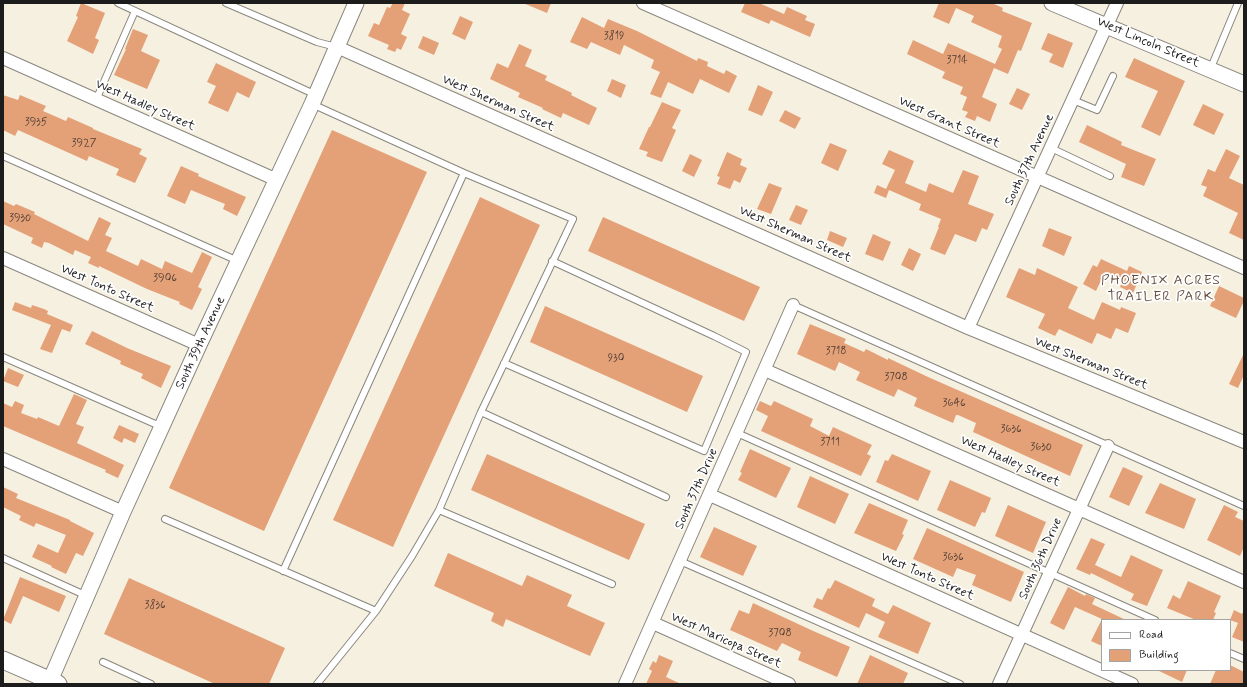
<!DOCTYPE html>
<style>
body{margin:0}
#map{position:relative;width:1247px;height:687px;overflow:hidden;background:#f6f0e0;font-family:Mynerve,sans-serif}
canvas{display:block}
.frame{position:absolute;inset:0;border:4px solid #1c1c1c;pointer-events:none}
.legend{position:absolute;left:1101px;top:619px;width:130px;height:52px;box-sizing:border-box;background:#fff;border:1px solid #a4a4a4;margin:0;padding:5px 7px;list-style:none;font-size:12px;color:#1c1c1c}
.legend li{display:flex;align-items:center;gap:8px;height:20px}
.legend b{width:20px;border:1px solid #a4a4a4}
</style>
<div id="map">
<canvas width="1247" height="687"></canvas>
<div class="frame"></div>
<ul class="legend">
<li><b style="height:5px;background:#fff"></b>Road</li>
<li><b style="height:11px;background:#e4a178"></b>Building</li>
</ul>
</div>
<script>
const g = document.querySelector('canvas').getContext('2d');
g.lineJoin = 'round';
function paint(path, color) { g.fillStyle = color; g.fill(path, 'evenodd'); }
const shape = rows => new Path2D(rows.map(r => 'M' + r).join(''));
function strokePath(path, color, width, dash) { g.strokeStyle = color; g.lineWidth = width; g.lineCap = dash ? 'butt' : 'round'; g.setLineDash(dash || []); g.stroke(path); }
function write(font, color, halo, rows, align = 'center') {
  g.font = font + ' Mynerve,sans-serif'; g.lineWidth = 3.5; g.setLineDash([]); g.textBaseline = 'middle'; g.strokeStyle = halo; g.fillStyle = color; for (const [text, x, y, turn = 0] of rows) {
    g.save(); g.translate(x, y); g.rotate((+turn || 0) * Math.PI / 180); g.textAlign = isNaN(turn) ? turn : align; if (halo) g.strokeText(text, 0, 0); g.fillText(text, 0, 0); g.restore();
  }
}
paint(shape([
 [81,3,105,13,95,38,99,40,93,54,67,41,78,17,76,16],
 [393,3,405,3,402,10,410,14,401,34,407,37,401,50,397,48,395,52,387,49,389,45,368,36,374,23,379,25,387,7,390,8],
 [523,3,551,3,547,13],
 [745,3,759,3,784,14,787,7,807,16,805,20,815,24,810,37,771,20,769,24,741,12],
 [939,3,992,3,1003,8,1002,11,1032,23,1021,51,1018,50,1008,74,994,68,982,97,997,104,990,122,977,116,975,121,965,117,968,112,962,110,967,97,960,94,963,87,942,78,945,72,907,54,913,40,943,54,948,43,995,64,1002,49,998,47,1002,36,971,22,974,16,956,8,949,24,933,17],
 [460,16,473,22,465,40,452,34],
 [582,17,604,28,608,19,637,31,697,61,698,58,708,62,707,66,724,74,726,70,737,76,729,93,700,79,693,94,668,82,661,98,650,94,660,72,651,68,654,60,624,45,620,55,591,42,587,49,570,42],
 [133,29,148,35,141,51,160,60,147,89,114,75,126,49,125,49],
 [1048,33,1073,43,1063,68,1049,62,1053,54,1041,49],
 [423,36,439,43,434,55,418,48],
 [519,44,532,50,525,66,547,76,545,80,572,93,571,95,597,108,589,125,563,113,561,118,542,109,543,108,518,97,520,93,490,79,497,63,508,68],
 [1134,58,1185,81,1160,136,1141,127,1158,91,1125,77],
 [216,63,256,82,249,98,237,92,228,112,208,103,216,86,207,82],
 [612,79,626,85,621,98,607,91],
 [758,85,773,92,762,116,748,110],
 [1017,88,1030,94,1022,110,1009,104],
 [3,95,18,100,20,95,46,106,43,111,66,121,68,117,93,128,93,129,142,149,139,154,147,158,135,183,116,175,119,169,89,156,87,161,18,130,15,136,3,130],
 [662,102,681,110,672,128,676,130,662,162,646,156,648,152,639,149,649,127,650,127],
 [1203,104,1224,114,1214,135,1193,125],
 [785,110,801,118,795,129,779,121],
 [1087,125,1122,142,1121,145,1156,159,1144,186,1121,177,1126,164,1079,142],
 [332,130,427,172,264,531,169,488],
 [830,143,847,150,838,171,821,163],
 [1226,149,1240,156,1229,178,1244,185,1244,240,1229,233,1238,213,1203,196,1207,187,1201,185,1208,169,1215,172],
 [889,150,914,161,905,183,926,192,929,183,953,193,963,170,979,176,968,204,994,214,987,230,982,228,976,242,955,234,945,255,930,249,939,227,938,227,941,219,919,210,921,204,889,190,886,198,874,193,877,185,886,189,895,170,882,164],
 [727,152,742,159,740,165,747,168,740,183,734,180,730,189,717,184,720,177,717,176],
 [690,154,702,160,694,177,682,171],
 [181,166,199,174,198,176,246,197,237,216,223,209,225,204,191,190,185,204,167,196],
 [769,183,782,188,771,214,757,209],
 [480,197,540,225,393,547,333,520],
 [3,201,14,206,16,204,35,212,34,214,88,241,99,217,111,223,105,235,112,238,106,251,138,266,141,259,162,269,165,261,192,273,202,252,212,257,198,287,202,289,192,310,179,304,180,302,147,289,99,266,99,268,88,263,91,257,75,250,73,255,49,243,44,242,42,248,31,243,33,238,3,224],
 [796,205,808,210,801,225,789,220],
 [603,217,760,287,744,321,588,251],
 [1049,228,1072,237,1064,256,1042,246],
 [830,231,847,238,843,247,827,240],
 [873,234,891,242,883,261,865,254],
 [909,248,921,254,913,271,901,265],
 [1101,259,1127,271,1129,266,1142,272,1133,293,1120,287,1123,280,1105,272,1096,291,1083,284,1093,265,1097,267],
 [1019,268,1035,275,1037,268,1078,287,1068,308,1094,320,1102,302,1120,310,1121,307,1136,313,1128,333,1116,328,1111,339,1097,333,1092,344,1059,329,1055,336,1038,328,1045,314,1006,297],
 [1219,286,1244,298,1244,301,1236,318,1210,306],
 [15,302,31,308,32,305,44,309,48,311,47,314,73,325,70,332,62,329,52,353,40,349,51,325,12,310],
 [545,306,703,376,687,412,530,342],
 [810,324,846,339,844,343,864,352,866,349,888,360,888,358,928,377,1083,445,1070,476,973,432,976,423,958,415,956,415,953,423,914,406,917,398,898,389,894,397,869,386,856,380,860,372,839,362,835,371,797,354],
 [92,331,127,348,171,366,161,388,141,378,143,374,120,364,121,361,85,344],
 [1244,353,1244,375,1238,388,1229,384],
 [8,368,24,375,18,387,3,381],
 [74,394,87,400,76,424,84,427,77,443,124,465,118,478,105,472,106,470,3,426,3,403,12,407,15,401,24,405,21,413,37,419,38,417,59,426],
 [760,401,771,406,774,401,813,419,810,426,829,436,833,427,872,445,867,454,871,456,861,476,761,431,768,416,756,410],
 [119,425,139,434,135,443,124,438,122,443,113,438],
 [750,449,791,468,776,498,738,480,742,473,740,472],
 [487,454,645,524,629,560,471,490],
 [892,454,931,471,918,501,876,482,885,460,888,461],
 [1123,467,1143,476,1129,506,1109,497],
 [810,476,849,494,835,524,797,507],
 [950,480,991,498,985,513,982,512,975,527,937,510],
 [1160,483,1196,499,1184,529,1145,513],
 [3,487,18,494,16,498,70,520,70,521,94,533,83,556,76,553,66,574,51,567,52,566,32,557,38,544,58,553,66,535,36,523,34,527,19,520,21,516,3,507],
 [869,503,908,520,902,534,904,535,896,551,854,533],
 [1008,505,1046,522,1033,553,995,536],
 [1224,505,1238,512,1235,517,1244,521,1244,547,1240,556,1207,540],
 [714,527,757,546,743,576,700,557],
 [927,528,1024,572,1011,602,972,585,976,575,957,568,953,577,913,559],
 [1091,538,1105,544,1095,565,1121,577,1131,555,1163,570,1147,606,1131,600,1134,594,1091,573,1090,575,1076,569],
 [448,553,522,586,527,575,572,595,567,606,605,623,590,656,506,619,503,627,491,621,494,613,434,586],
 [20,577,66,596,59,612,23,596,11,624,3,620],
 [129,578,285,648,269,684,215,684,104,634],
 [835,580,875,599,872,606,888,614,893,605,931,623,918,654,878,637,885,622,866,613,859,628,813,607,817,598,822,600,828,588,830,589],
 [1188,581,1221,596,1214,612,1216,613,1213,620,1196,620,1167,608,1173,595,1180,599],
 [1068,587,1085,596,1086,594,1095,598,1092,604,1126,620,1102,619,1102,646,1091,641,1102,619,1075,607,1064,630,1050,623],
 [753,603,811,630,850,647,837,677,798,660,801,652,782,643,777,651,730,630,739,610,749,614],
 [1234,610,1242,614,1244,610,1244,642,1232,637,1238,623,1230,620],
 [659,655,673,661,666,677,681,684,646,684,652,671,649,669,653,661,656,663],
 [870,655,908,673,903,684,857,684],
 [1230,665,1244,672,1244,684,1210,684,1216,670,1230,670],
 [1157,670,1187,670,1182,682]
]), '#e4a178');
const service = shape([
 [118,3,316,95],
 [226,3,317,42,336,47],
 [1210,70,1238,3],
 [96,100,135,11],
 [1073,100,1097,110,1113,76],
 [312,104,464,173,573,219,481,412,439,510,412,556,376,611,317,684],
 [1051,148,1110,176],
 [3,156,238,261],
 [793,305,1244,506],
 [3,357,162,427],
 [504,363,704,451,746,352,714,336,552,261],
 [481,412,666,497],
 [737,433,1155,620],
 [439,510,612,584],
 [165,519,376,611],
 [3,558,87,596],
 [680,561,960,684],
 [283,571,464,173],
 [1230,653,1244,659],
 [103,662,151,684]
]);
const minor = shape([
 [643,3,1244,268],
 [337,47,968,328,1244,442],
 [3,58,277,180],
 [3,258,199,345],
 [968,328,1117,3],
 [765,370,1244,582],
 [3,459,123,512],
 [710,495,1132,684],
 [653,623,789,684],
 [625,684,793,305],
 [999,684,1108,446]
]);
const tertiary = shape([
 [1052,3,1244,84],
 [50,681,123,512,199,345,312,104,356,3]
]);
const secondary = shape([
 [3,660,58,684]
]);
strokePath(service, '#89867e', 8);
strokePath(minor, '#89867e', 14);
strokePath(tertiary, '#89867e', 17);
strokePath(secondary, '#89867e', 19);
strokePath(service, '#fff', 6);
strokePath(minor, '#fff', 12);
strokePath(tertiary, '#fff', 15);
strokePath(secondary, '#fff', 17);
write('11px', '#4e3d33', null, [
 ["3819",614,37],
 ["3714",957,61],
 ["3935",36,123],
 ["3927",84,144],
 ["3930",20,219],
 ["3906",165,279],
 ["3718",836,352],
 ["930",616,359],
 ["3708",896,378],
 ["3646",954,404],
 ["3636",1011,430],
 ["3711",830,443],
 ["3630",1041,448],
 ["3636",953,558],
 ["3836",155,606],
 ["3708",780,634]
]);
write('13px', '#1c1c1c', '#fff', [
 ["West Lincoln Street",1148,43,23],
 ["West Sherman Street",498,104,24],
 ["West Hadley Street",145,106,24],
 ["West Grant Street",949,123,24],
 ["South 37th Avenue",1030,160,-65],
 ["West Sherman Street",795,235,24],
 ["West Tonto Street",107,289,24],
 ["South 39th Avenue",201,343,-65],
 ["West Sherman Street",1091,364,22],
 ["West Hadley Street",1010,462,24],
 ["South 37th Drive",697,489,-66],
 ["South 36th Drive",1041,559,-66],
 ["West Tonto Street",927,577,24],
 ["West Maricopa Street",726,641,24]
]);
g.letterSpacing = '1px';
write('14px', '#624b3c', '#fff', [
 ["PHOENIX ACRES",1161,281],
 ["TRAILER PARK",1161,297]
]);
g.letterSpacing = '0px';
</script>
